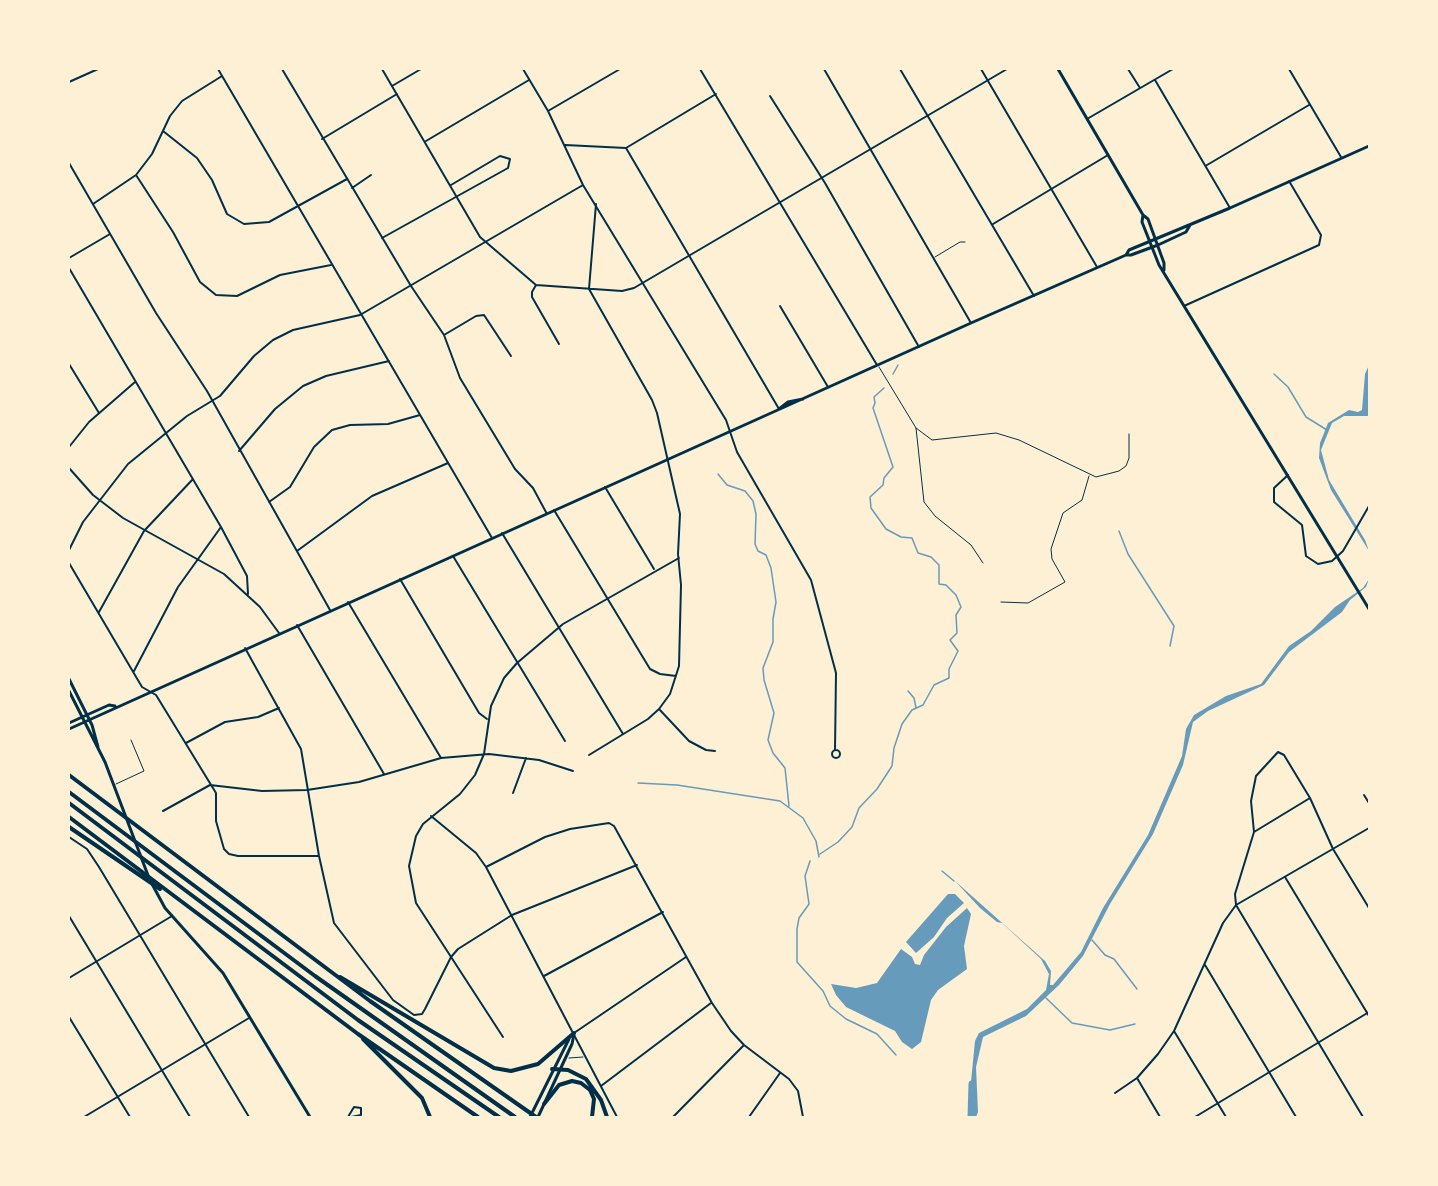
<!DOCTYPE html>
<style>
body{margin:0}
#map{position:relative;width:1438px;height:1186px;overflow:hidden;background:#fdf0d5;font-family:"Golos Text",sans-serif}
canvas{display:block}
.frame{position:absolute;inset:0;border:70px solid #fdf0d5;pointer-events:none}
</style>
<div id="map">
<canvas width="1438" height="1186"></canvas>
<div class="frame"></div>
</div>
<script>
const g = document.querySelector('canvas').getContext('2d');
g.lineJoin = 'round';
function paint(path, color) { g.fillStyle = color; g.fill(path, 'evenodd'); }
const shape = rows => new Path2D(rows.map(r => 'M' + r).join(''));
function strokePath(path, color, width, dash) { g.strokeStyle = color; g.lineWidth = width; g.lineCap = dash ? 'butt' : 'round'; g.setLineDash(dash || []); g.stroke(path); }
paint(shape([
 [1369,365,1368,416,1344,416,1332,423,1321,450,1329,480,1365,540,1369,551,1331,490,1319,458,1320,443,1328,423,1349,410,1358,412,1362,410,1365,374],
 [1369,579,1366,587,1350,600,1342,612,1289,652,1264,685,1208,711,1193,722,1183,765,1153,834,1110,904,1083,956,1059,985,1026,1016,983,1037,976,1067,978,1112,976,1117,972,1117,969,1102,975,1041,979,1033,1027,1009,1046,990,1049,974,1041,959,1002,923,997,922,980,908,955,881,1045,961,1051,971,1050,985,1053,985,1081,952,1103,908,1148,835,1182,756,1186,729,1194,715,1226,696,1261,684,1289,646,1311,631,1335,607,1363,588],
 [948,894,955,894,964,903,947,918,934,937,916,953,906,942],
 [967,908,971,914,964,946,967,969,938,990,931,1000,921,1042,912,1049,902,1042,895,1031,846,1007,836,995,831,984,856,988,877,983,901,949,912,957,915,964,920,965,924,955,946,927]
]), '#669bbc');
strokePath(shape([
 [893,374,898,365],
 [1274,374,1288,387,1306,417,1327,430],
 [718,474,727,485,745,491,753,501,756,514,755,544,758,551,766,555,771,568,776,602,773,619,773,642,763,668,764,680,774,713,768,740,773,753,785,768,789,806],
 [1119,531,1128,554,1174,626,1170,646],
 [908,691,914,698,916,708],
 [638,783,677,785,780,801,803,818,816,841,819,857],
 [820,854,838,842,852,827,859,808,877,789,892,766,894,748,902,724,912,710,923,705,934,685,949,678,949,669,958,651,950,640,957,633,956,615,961,607,956,595,946,585,939,584,939,565,931,557,918,553,912,538,901,537,886,529,871,508,870,497,883,485,884,478,893,467,873,408,875,403,874,397,884,388],
 [810,861,805,876,809,904,799,918,797,929,797,962,823,991,830,1006,846,1019,877,1034,896,1055],
 [942,871,954,881],
 [1092,940,1105,955,1114,959,1137,989],
 [1046,998,1072,1023,1110,1030,1135,1024]
]), '#669bbc', 1.5);
strokePath(shape([
 [971,1117,972,1084]
]), '#669bbc', 7);
strokePath(shape([
 [935,257,960,242,965,242],
 [879,367,916,428,924,502,935,516,971,545,983,563],
 [916,428,932,440,996,433,1019,440,1096,477,1119,471,1126,466,1129,458,1129,434],
 [1001,602,1028,603,1065,582,1052,559,1051,549,1063,513,1082,500,1089,476],
 [116,784,144,771,131,740],
 [569,1058,583,1057]
]), '#003049', 1);
strokePath(shape([
 [218,69,492,538],
 [282,69,411,286,444,335,460,378,515,469,533,488,547,514],
 [382,69,480,237,536,285],
 [523,69,548,111,583,185,726,420,737,452,811,580,836,673,835,750],
 [700,69,877,365],
 [824,69,971,323],
 [900,69,1034,296],
 [981,69,1097,267],
 [1128,69,1140,88],
 [1289,69,1341,157],
 [1155,80,1230,208],
 [69,82,98,69],
 [392,86,421,69],
 [770,96,825,183,919,347],
 [1369,106,1369,112],
 [548,111,620,69],
 [1087,119,1173,69],
 [163,131,197,158,212,180,227,214,244,224,269,222,347,179],
 [322,139,397,94],
 [426,141,529,80],
 [565,145,626,148,716,94],
 [626,148,779,409],
 [69,163,156,313,207,391,330,610],
 [1207,165,1309,105],
 [136,175,173,232,200,282,216,295,237,296,280,275,331,265],
 [352,188,371,175],
 [93,204,136,175,152,154,170,116,182,101,222,76],
 [993,224,1108,155],
 [382,238,508,168,510,159,500,156,451,185],
 [69,258,110,234],
 [69,268,221,527,247,576,248,594],
 [536,285,622,291,634,288,1007,69],
 [536,285,532,292,532,297,559,344],
 [780,306,828,387],
 [1184,306,1319,245,1321,235,1289,181],
 [444,335,476,316,484,315,511,356],
 [69,364,99,413],
 [69,447,89,422,135,382],
 [239,451,275,409,303,386,326,376,389,361],
 [69,468,93,495,123,518,224,574,260,607,279,633],
 [1288,475,1274,488,1274,502,1302,525,1306,556,1318,564,1332,561,1343,551,1369,506],
 [605,487,654,569],
 [269,502,290,487,314,447,332,430,350,425,388,424,420,415],
 [554,510,650,669,660,674,676,676],
 [502,533,623,734],
 [69,550,83,522,128,464,187,416,220,396,254,356,273,340,293,330,360,315,583,185],
 [297,551,372,496,448,463],
 [453,556,565,741],
 [69,563,142,687,156,695,216,793,216,821,224,849,229,854,238,856,319,856],
 [400,579,479,713,487,719],
 [348,602,441,758],
 [99,612,144,531,193,479],
 [297,625,384,774],
 [245,648,301,749,319,856,334,923,393,1000,414,1015,422,1014,425,1009,451,957,458,949,512,915,637,865],
 [134,671,178,587,221,527],
 [659,709,689,741,706,750,715,751],
 [186,743,225,722,258,717,279,708],
 '832 754a4 4 0 1 1 8 0a4 4 0 1 1-8 0Z',
 [589,755,648,719,659,709,670,694,679,666,681,585,678,554,680,514,657,413,652,400,589,289,596,204],
 [513,793,526,758],
 [1364,795,1369,803],
 [163,811,210,785,262,791,307,790,359,782,441,758,489,754,539,760,573,771],
 [431,816,476,853,486,867,617,1117],
 [1254,832,1310,798],
 [69,837,87,849,99,867,249,1117],
 [486,867,545,837,570,829,609,823,614,826,712,1003,731,1031,744,1045,789,1079,798,1091,803,1117],
 [1285,877,1369,1016],
 [69,916,190,1117],
 [1205,965,1296,1117],
 [544,976,663,912],
 [69,978,172,916],
 [69,1017,130,1117],
 [1174,1031,1226,1117],
 [574,1033,686,957],
 [503,1037,416,903,409,866,416,836,423,824,460,794,475,775,484,754,491,706,504,678,517,663,563,624,679,558],
 [1137,1078,1160,1117],
 [601,1086,711,1003],
 [1115,1093,1137,1078,1158,1054,1174,1031,1223,923,1236,905,1369,828],
 [84,1117,249,1018],
 [348,1117,354,1107,361,1108,361,1115,351,1117],
 [673,1117,744,1045],
 [749,1117,780,1073],
 [1195,1117,1369,1012],
 [1363,1117,1236,905,1235,894,1254,832,1251,801,1256,776,1278,752,1284,755,1310,798,1333,849,1369,908]
]), '#003049', 2);
strokePath(shape([
 [1058,69,1143,215,1148,219,1164,263,1164,270],
 [1143,215,1142,222,1159,265,1369,609],
 [1126,255,1129,250,1230,208,1369,146],
 [779,409,788,402,803,399],
 [69,679,92,725,98,747],
 [69,691,105,762,149,878],
 [69,723,109,705,115,706],
 [69,729,971,323,1126,255,1131,255,1158,245,1186,232,1190,225],
 [152,884,165,908,223,973,310,1117],
 [530,1117,569,1039],
 [538,1117,572,1044,574,1034]
]), '#003049', 3);
strokePath(shape([
 [69,775,370,1001,536,1117],
 [69,792,315,976,515,1117],
 [69,803,358,1020,499,1117],
 [69,817,358,1034,478,1117],
 [69,827,160,889],
 [340,977,494,1068,511,1071,538,1064,574,1033],
 [363,1039,422,1098,430,1117],
 [552,1069,568,1070,586,1079,601,1100,607,1117],
 [544,1104,559,1085,572,1081,581,1083,590,1090,594,1099,592,1117]
]), '#003049', 4);
</script>
